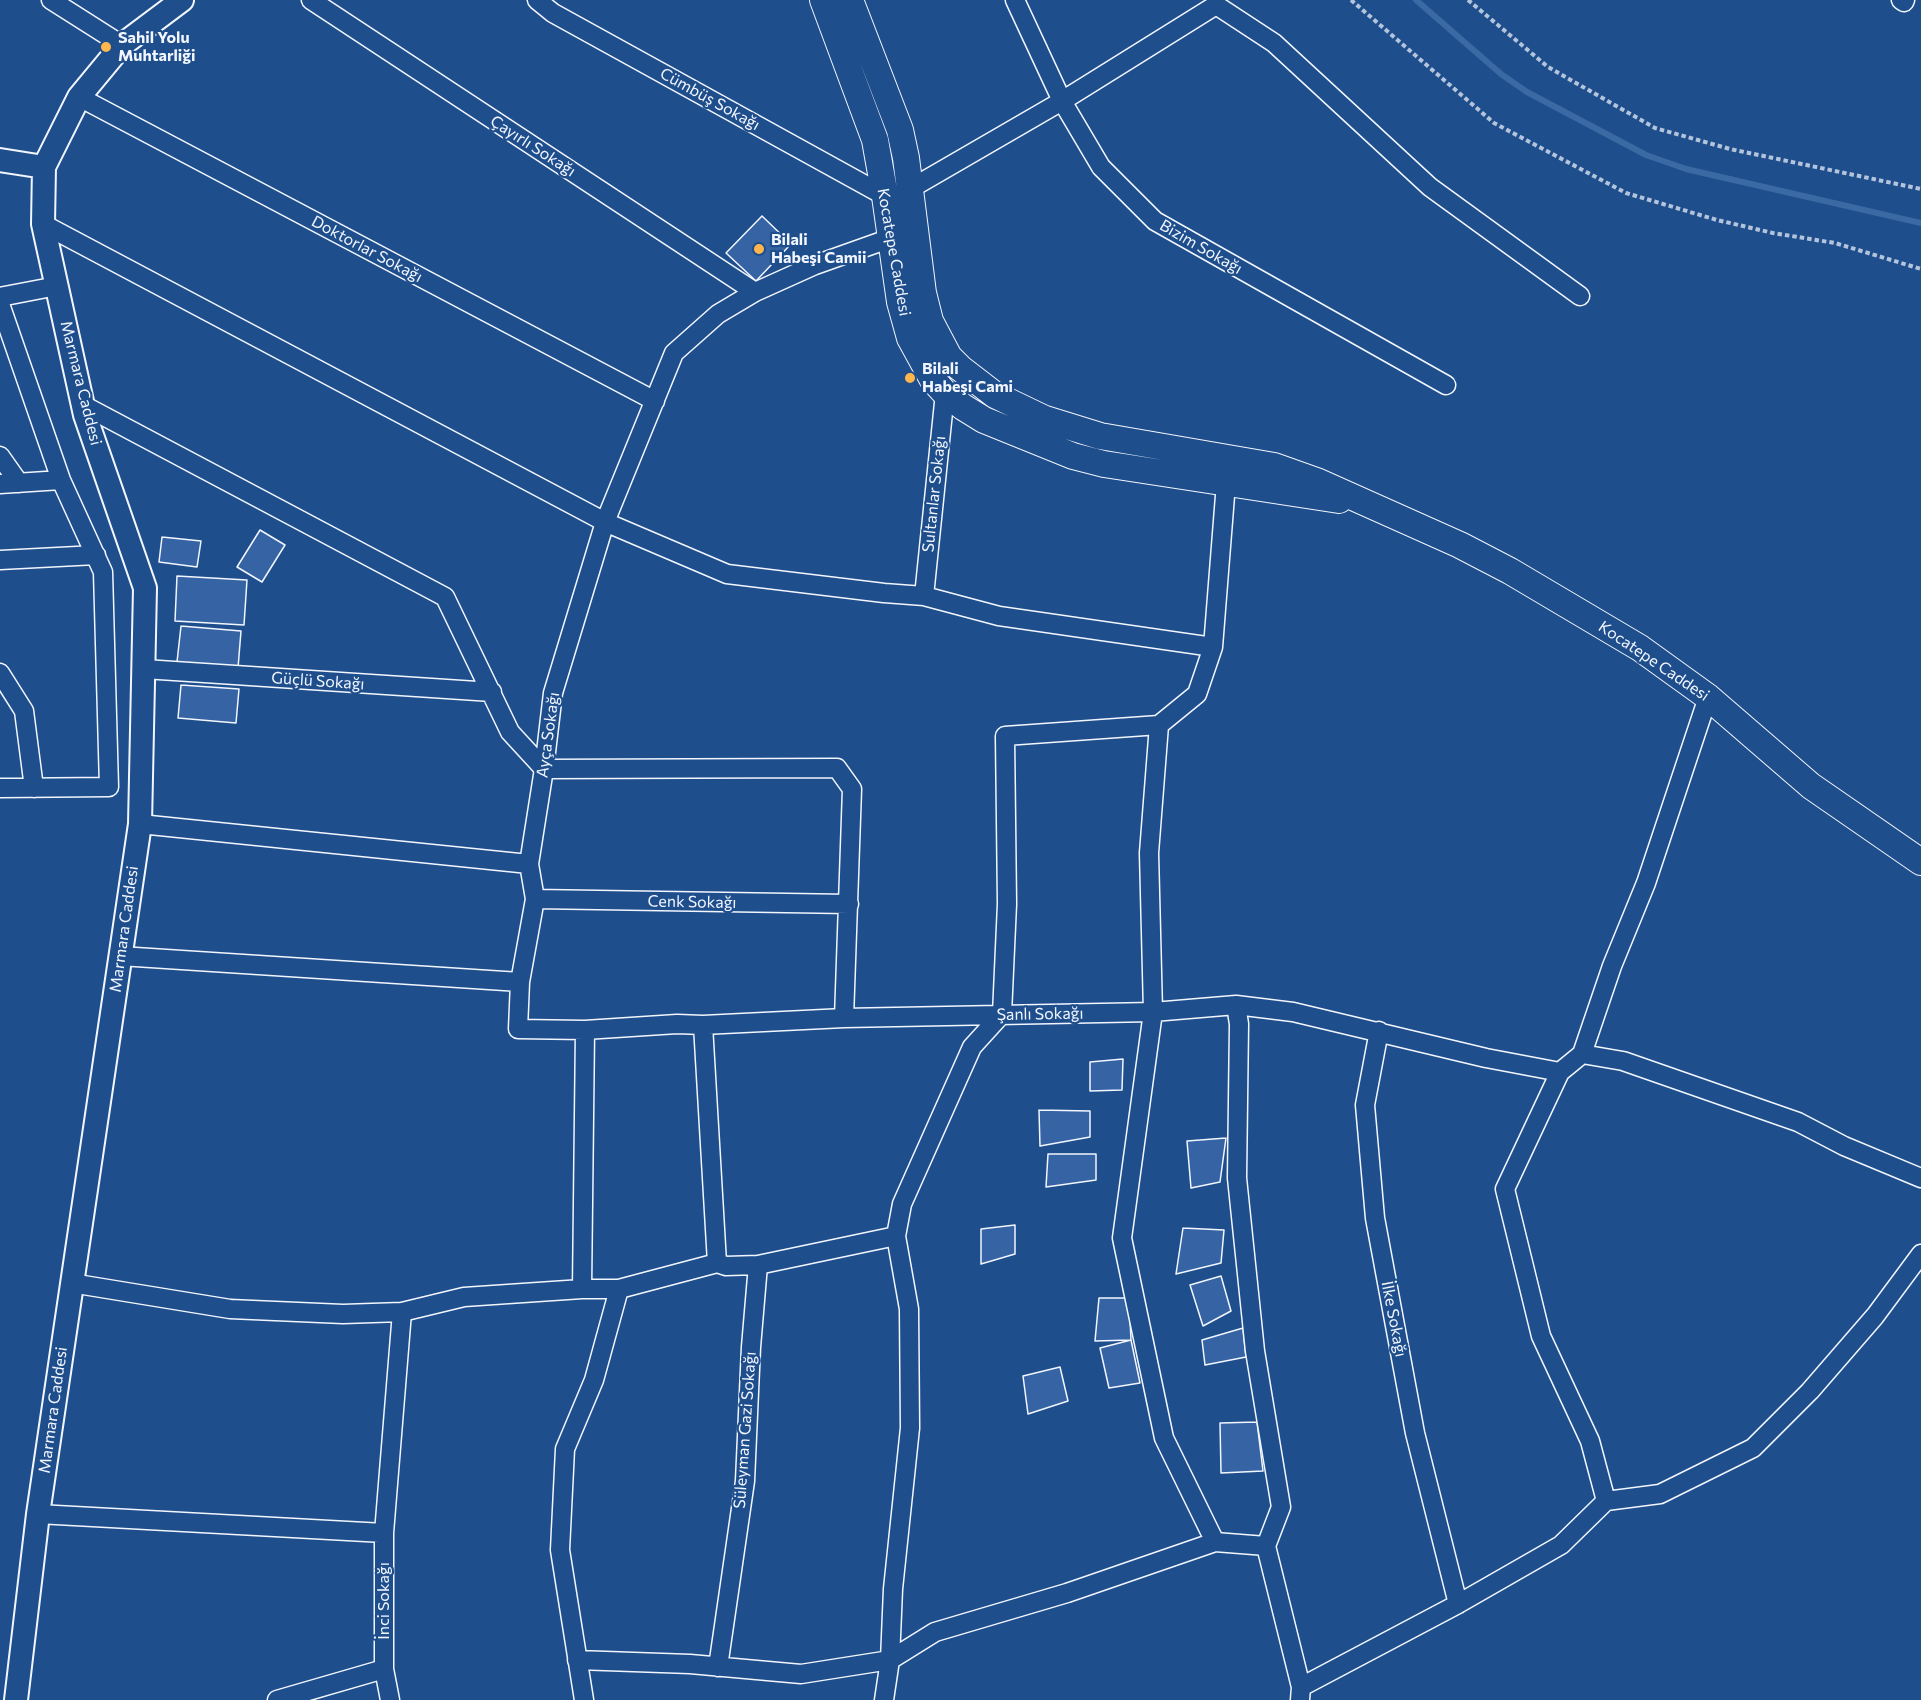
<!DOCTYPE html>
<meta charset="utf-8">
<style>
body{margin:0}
canvas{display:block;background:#1f4e8c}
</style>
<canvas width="1921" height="1700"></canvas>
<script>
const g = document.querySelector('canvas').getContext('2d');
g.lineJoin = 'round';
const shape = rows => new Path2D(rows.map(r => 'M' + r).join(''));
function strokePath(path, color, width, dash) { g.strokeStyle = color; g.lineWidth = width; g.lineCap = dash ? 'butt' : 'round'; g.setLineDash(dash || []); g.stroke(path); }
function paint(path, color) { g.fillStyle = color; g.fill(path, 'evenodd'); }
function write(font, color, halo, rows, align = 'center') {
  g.font = font + ' Commissioner,sans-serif'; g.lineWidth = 4.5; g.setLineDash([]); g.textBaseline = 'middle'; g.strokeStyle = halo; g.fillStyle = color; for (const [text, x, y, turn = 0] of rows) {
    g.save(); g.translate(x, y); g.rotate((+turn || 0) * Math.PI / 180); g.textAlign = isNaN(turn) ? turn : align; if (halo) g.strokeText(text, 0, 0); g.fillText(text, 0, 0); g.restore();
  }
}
strokePath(shape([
 [1416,0,1501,74,1527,92,1646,155,1686,169,1921,223]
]), '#3b69a3', 6);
const building = shape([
 [762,216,791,244,756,281,726,253,762,216],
 [260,530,285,545,262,582,237,567,260,530],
 [162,537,201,541,197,567,159,562,162,537],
 [177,576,247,580,244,625,175,621,177,576],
 [181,626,241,631,238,668,177,662,181,626],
 [181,685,239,689,236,723,178,718,181,685],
 [1123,1059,1122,1090,1090,1091,1090,1062,1123,1059],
 [1039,1110,1090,1111,1090,1137,1040,1146,1039,1110],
 [1226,1138,1220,1182,1191,1188,1187,1141,1226,1138],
 [1048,1154,1096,1154,1096,1180,1046,1187,1048,1154],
 [1015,1225,1015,1254,981,1264,981,1229,1015,1225],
 [1183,1228,1224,1230,1221,1263,1176,1274,1183,1228],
 [1221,1276,1231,1311,1203,1326,1190,1285,1221,1276],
 [1099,1298,1129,1298,1131,1340,1095,1341,1099,1298],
 [1243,1328,1246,1357,1205,1365,1202,1340,1243,1328],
 [1131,1340,1140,1383,1109,1388,1100,1348,1131,1340],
 [1060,1367,1068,1401,1028,1414,1023,1376,1060,1367],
 [1257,1422,1263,1471,1221,1473,1220,1423,1257,1422]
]);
paint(building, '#3563a3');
strokePath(building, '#f2f6ff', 1.5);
const minor = shape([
 [51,0,122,45],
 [311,0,755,292],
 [537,0,553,13,885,196],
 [1015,0,1062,101,1101,167,1155,221,1446,385],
 [1901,0,1904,2,1905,0],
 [79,97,655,401],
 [910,189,1062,101,1216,5,1274,43,1430,187,1580,296],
 [43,224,605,522,727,574,884,593,924,596,999,616,1213,647],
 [0,297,57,286],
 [0,304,61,480,0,484],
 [83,405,445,597,510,732,544,769,837,768,852,789,844,1018,703,1025,677,1024,585,1030],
 [0,456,19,483],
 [0,560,96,555],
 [924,596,945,393],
 [144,669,492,692],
 [0,673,24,711,34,788],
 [0,788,109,787,103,572,61,480],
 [140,824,529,864],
 [535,899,849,904],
 [120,956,520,982,535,899,529,864,544,769,553,693,605,522,674,353,718,314,755,292,815,265,891,238],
 [844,1018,1153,1012,1236,1005],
 [703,1025,717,1263],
 [1379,1031,1365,1105,1375,1218,1415,1433,1458,1604],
 [1582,1054,1623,1061,1798,1122,1844,1146,1921,1178],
 [71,1283,230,1309,343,1314,402,1312,464,1297,582,1289,585,1030,518,1029,520,982],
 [582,1289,619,1289,717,1263,726,1266,758,1265,896,1236],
 [1606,1501,1660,1494,1753,1448,1810,1391,1875,1316,1921,1254],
 [38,1514,384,1533],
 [1215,1542,1266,1546,1301,1687,1300,1700],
 [1266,1546,1281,1507,1255,1351,1237,1178,1239,1024,1236,1005,1293,1012,1486,1058,1560,1072],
 [577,1660,690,1664,801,1674,890,1660,935,1632,1067,1593,1215,1542,1164,1438,1122,1238,1153,1012,1149,853,1159,725,1197,694,1213,647,1226,483],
 [718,1667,745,1481,751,1347,758,1265],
 [1301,1687,1458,1604,1561,1545,1606,1501,1590,1441,1541,1336,1505,1189,1560,1072,1582,1054,1612,966,1646,883,1708,697],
 [277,1700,384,1669],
 [390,1700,384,1669,384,1533,402,1312],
 [584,1700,560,1550,565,1449,594,1380,619,1289],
 [884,1700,890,1660,893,1589,910,1428,909,1309,896,1236,902,1204,972,1047,1002,1014,1007,904,1005,736,1159,725]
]);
const tertiary = shape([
 [0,160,44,167],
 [16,1700,38,1514,140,824,145,588,85,415,43,224,44,167,79,97,122,45,182,0]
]);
const secondary = shape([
 [823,0,875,140,885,196,900,302,910,338,933,380,945,393,963,407,984,420,1073,456,1104,464,1339,500],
 [850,0,900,130,906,158,923,293,930,321,949,357,960,368,995,395,1045,419,1100,436,1274,466,1319,482,1460,545,1510,571,1640,648,1708,697,1811,786,1921,862]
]);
strokePath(minor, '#f2f6ff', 21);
strokePath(tertiary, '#f2f6ff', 26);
strokePath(secondary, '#f2f6ff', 28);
strokePath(shape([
 [1351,0,1494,123,1626,193,1717,220,1773,233,1835,243,1921,269],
 [1468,0,1548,67,1655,128,1730,149,1921,189]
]), '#b3c4dc', 4, [4.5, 3]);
strokePath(minor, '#1f4e8c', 18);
strokePath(tertiary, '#1f4e8c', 22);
strokePath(secondary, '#1f4e8c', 26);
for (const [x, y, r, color] of [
 [106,47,6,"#ffb74d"],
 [759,249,6,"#ffb74d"],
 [910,378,6,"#ffb74d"]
]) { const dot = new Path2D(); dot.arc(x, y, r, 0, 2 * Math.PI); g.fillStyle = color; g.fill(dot); strokePath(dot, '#1f4e8c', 2); }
write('bold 16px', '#f2f6ff', '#1f4e8c', [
 ["Sahil Yolu",118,38],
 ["Muhtarliği",118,56],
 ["Bilali",771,240],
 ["Habeşi Camii",771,258],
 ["Bilali",922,369],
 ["Habeşi Cami",922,387]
], 'left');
write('16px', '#f2f6ff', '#1f4e8c', [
 ["Cümbüş Sokağı",710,99,29],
 ["Çayırlı Sokağı",533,146,33],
 ["Bizim Sokağı",1201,247,30],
 ["Doktorlar Sokağı",367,249,28],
 ["Kocatepe Caddesi",894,252,80],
 ["Marmara Caddesi",81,383,76],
 ["Sultanlar Sokağı",934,494,-84],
 ["Kocatepe Caddesi",1654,661,34],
 ["Güçlü Sokağı",318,681,4],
 ["Ayça Sokağı",548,735,-82],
 ["Cenk Sokağı",692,902,1],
 ["Marmara Caddesi",124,929,-82],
 ["Şanlı Sokağı",1040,1014,-1],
 ["İlke Sokağı",1394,1319,79],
 ["Marmara Caddesi",53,1410,-82],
 ["Süleyman Gazi Sokağı",745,1430,-86],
 ["İnci Sokağı",384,1601,-90]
]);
</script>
